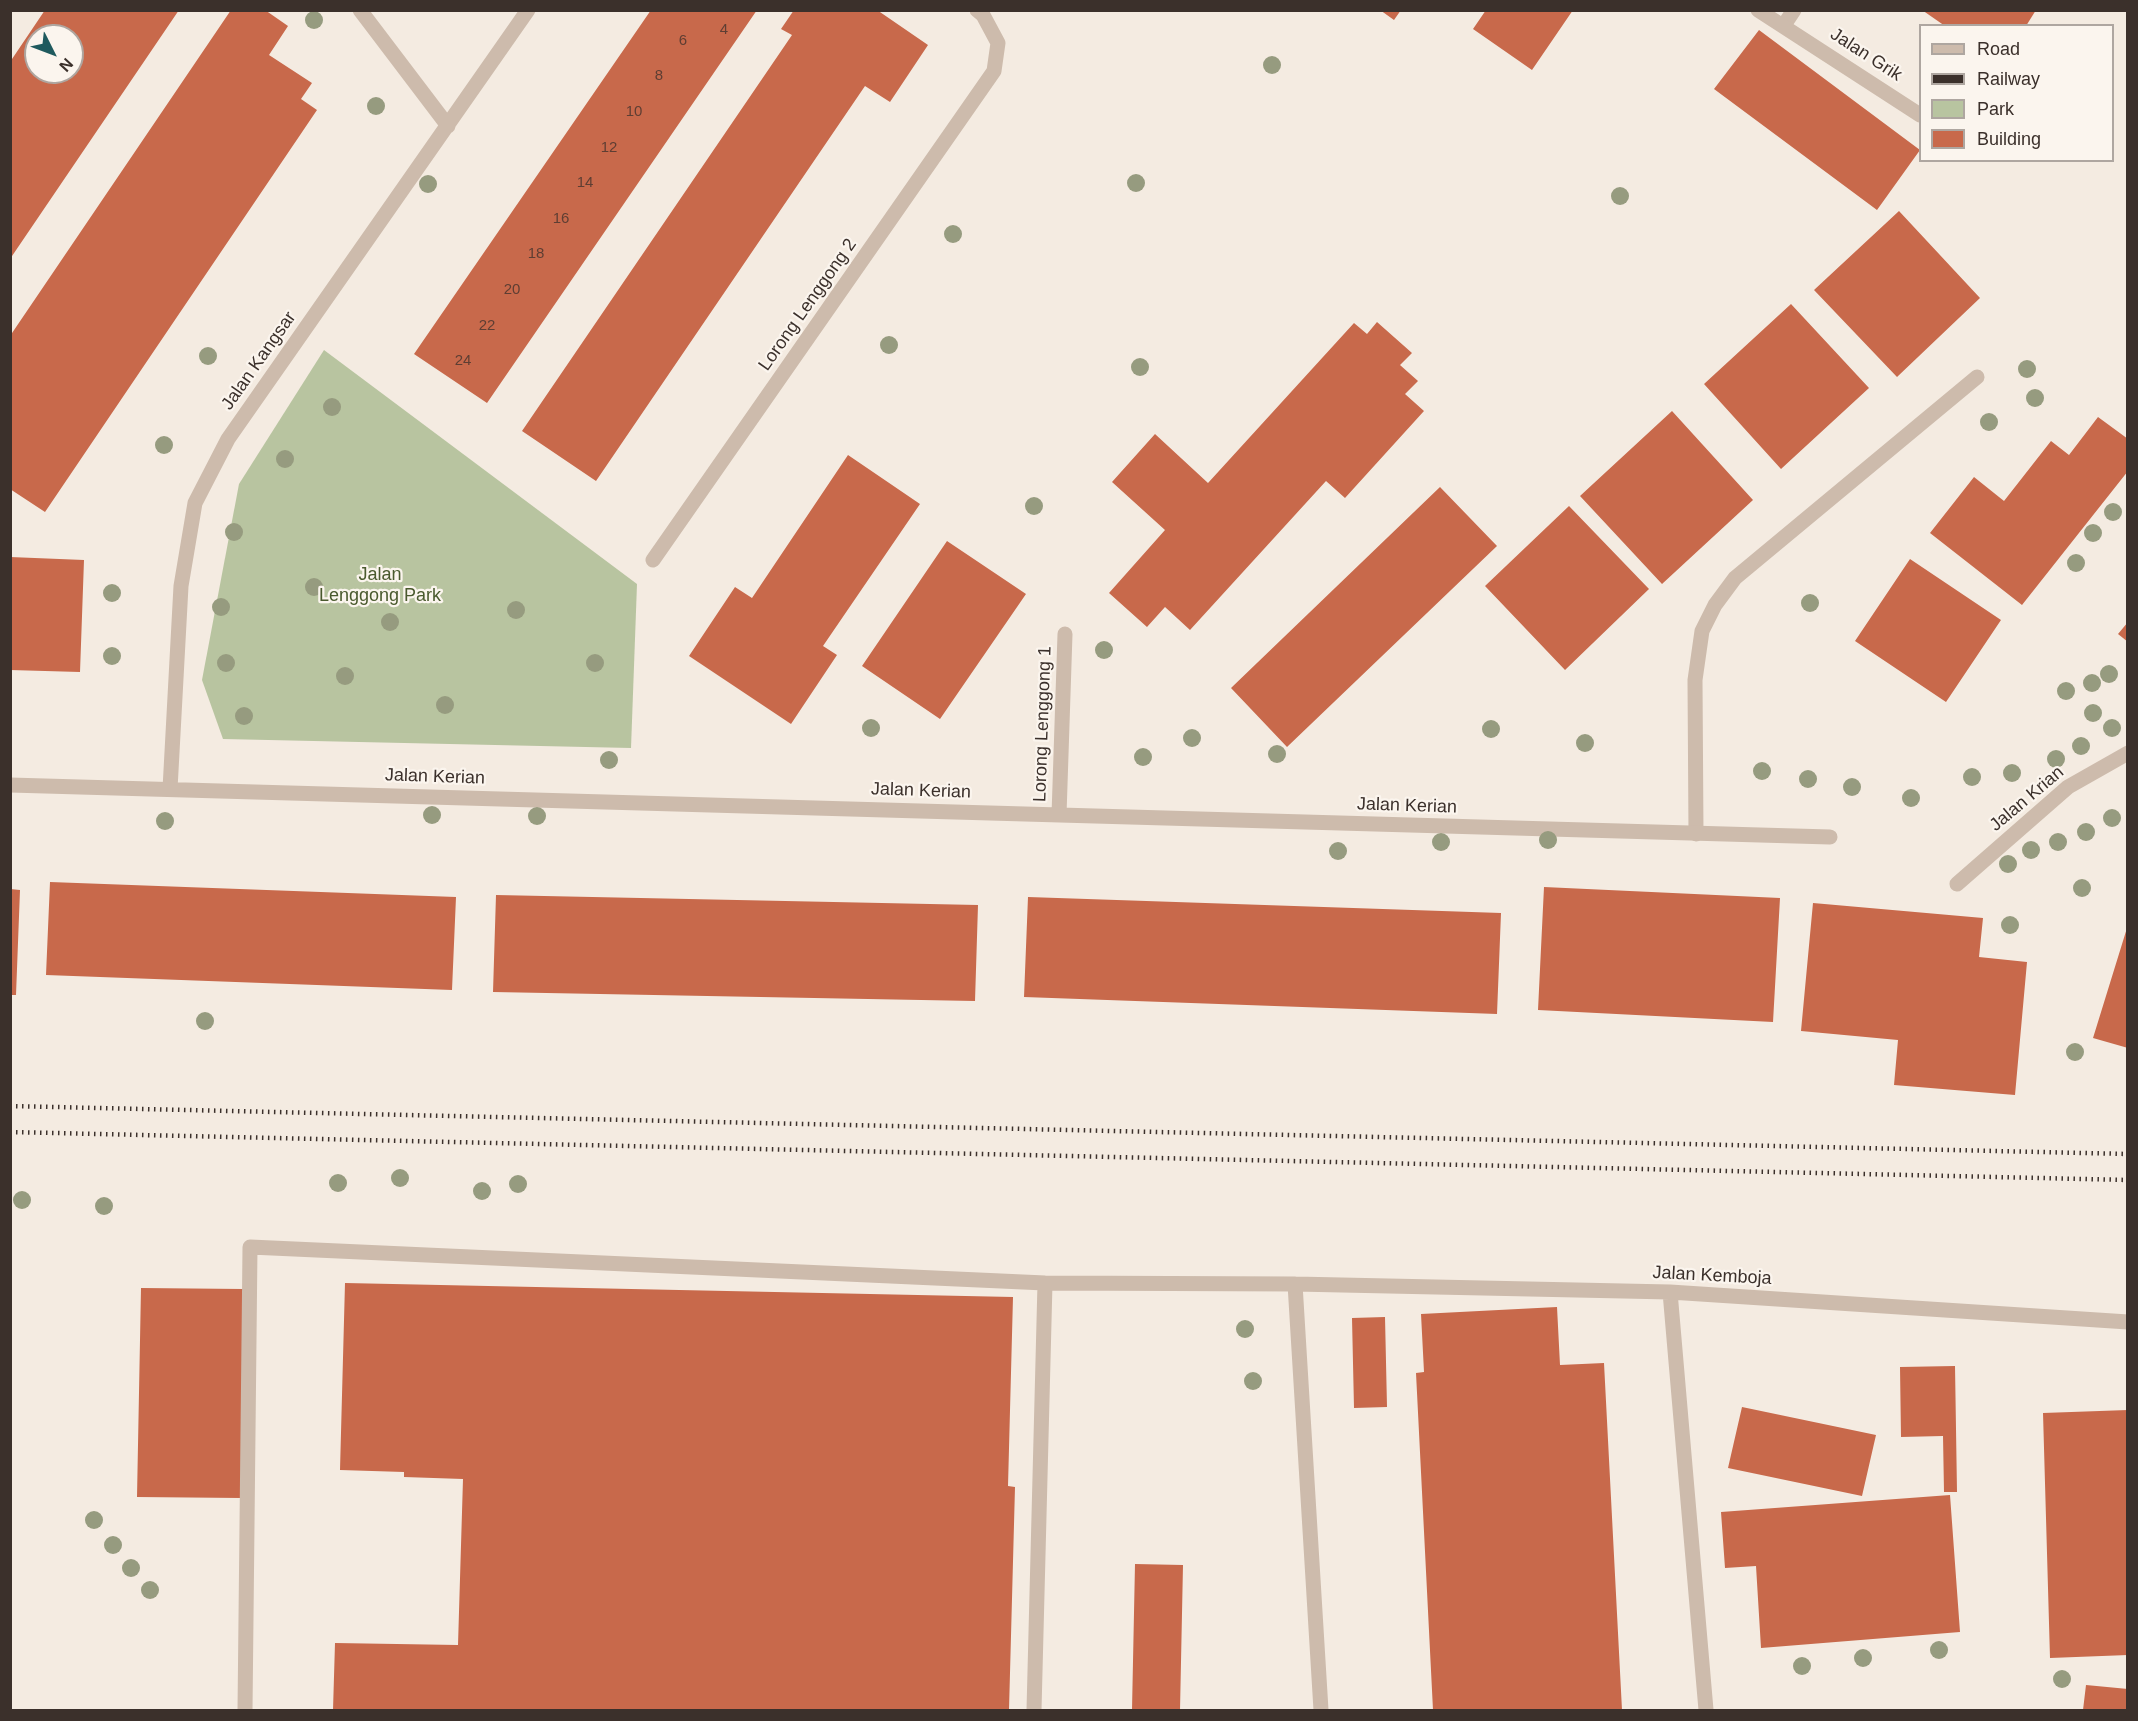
<!DOCTYPE html>
<style>
body{margin:0}
#map{position:relative;width:2138px;height:1721px;overflow:hidden;background:#f4ebe1;font-family:Helvetica,sans-serif}
canvas{display:block}
.frame{position:absolute;inset:0;border:12px solid #3b302b;pointer-events:none}
.legend{position:absolute;left:1919px;top:24px;width:195px;height:138px;box-sizing:border-box;background:#fbf5ee;border:2px solid #aea6a0;margin:0;padding:8px 10px;list-style:none;font-size:18px;color:#3b302b}
.legend li{display:flex;align-items:center;gap:12px;height:30px}
.legend b{width:30px;border:2px solid #aea6a0}
.north{position:absolute;left:24px;top:24px;width:60px;height:60px;box-sizing:border-box;background:#fbf5ee;border:2px solid #aea6a0;border-radius:50%;rotate:132deg;font-size:16px;font-weight:700;line-height:24px;text-align:center;color:#3b302b}
.north::after{content:'';display:block;margin:auto;width:21px;height:27px;background:#1f5a5e;clip-path:polygon(50% 0,100% 100%,50% 72%,0 100%)}
</style>
<div id="map">
<canvas width="2138" height="1721"></canvas>
<div class="frame"></div>
<ul class="legend">
<li><b style="height:8px;background:#cdbbac"></b>Road</li>
<li><b style="height:8px;background:#3b302b"></b>Railway</li>
<li><b style="height:16px;background:#b8c4a0"></b>Park</li>
<li><b style="height:16px;background:#c8694b"></b>Building</li>
</ul>
<div class="north">N</div>
</div>
<script>
const g = document.querySelector('canvas').getContext('2d');
g.lineJoin = 'round';
function paint(path, color) { g.fillStyle = color; g.fill(path, 'evenodd'); }
const shape = rows => new Path2D(rows.map(r => 'M' + r).join(''));
function strokePath(path, color, width, dash) { g.strokeStyle = color; g.lineWidth = width; g.lineCap = dash ? 'butt' : 'round'; g.setLineDash(dash || []); g.stroke(path); }
function write(font, color, halo, rows, align = 'center') {
  g.font = font + ' Helvetica,sans-serif'; g.lineWidth = 4.5; g.setLineDash([]); g.textBaseline = 'middle'; g.strokeStyle = halo; g.fillStyle = color; for (const [text, x, y, turn = 0] of rows) {
    g.save(); g.translate(x, y); g.rotate((+turn || 0) * Math.PI / 180); g.textAlign = isNaN(turn) ? turn : align; if (halo) g.strokeText(text, 0, 0); g.fillText(text, 0, 0); g.restore();
  }
}
paint(shape([
 [324,350,637,584,631,748,223,739,202,680,239,484]
]), '#b8c4a0');
paint(shape([
 [45,10,179,10,10,259,10,62],
 [36,36,72,36,72,72,36,72],
 [231,10,265,10,288,26,269,55,312,83,301,99,317,110,45,512,10,489,10,336],
 [651,10,757,10,487,403,414,354],
 [794,10,877,10,928,45,890,102,865,86,596,481,522,431,792,35,781,29],
 [1380,10,1401,10,1394,20],
 [1486,10,1573,10,1532,70,1473,29],
 [1922,10,2036,10,2026,26,1945,26],
 [1759,30,1920,150,1877,210,1714,89],
 [1899,211,1980,298,1897,377,1814,290],
 [1791,304,1869,388,1781,469,1704,384],
 [1377,322,1412,353,1400,365,1418,381,1405,394,1424,411,1345,498,1326,481,1190,630,1165,607,1147,627,1109,593,1165,530,1112,482,1155,434,1208,483,1354,323,1367,334],
 [1672,411,1753,500,1662,584,1580,496],
 [2098,417,2128,439,2128,471,2022,605,1930,533,1974,477,2004,501,2051,441,2069,455],
 [848,455,920,504,823,646,837,655,791,724,689,656,735,587,752,598],
 [1440,487,1497,546,1287,747,1231,688],
 [1569,506,1649,589,1565,670,1485,586],
 [947,541,1026,594,940,719,862,666],
 [10,557,84,560,80,672,10,670],
 [1910,559,2001,620,1946,702,1855,641],
 [2128,622,2128,642,2118,634],
 [50,882,456,897,452,990,46,975],
 [1544,887,1780,898,1773,1022,1538,1010],
 [10,889,20,890,16,995,10,995],
 [496,895,978,905,975,1001,493,992],
 [1028,897,1501,913,1497,1014,1024,997],
 [1813,903,1983,918,1979,957,2027,962,2015,1095,1894,1085,1898,1040,1801,1031],
 [2127,928,2128,928,2128,1048,2093,1038],
 [345,1283,1013,1297,1008,1486,1015,1487,1009,1710,333,1710,335,1643,458,1645,463,1479,404,1477,404,1472,340,1470],
 [141,1288,243,1289,241,1498,137,1497],
 [1557,1307,1560,1365,1604,1363,1622,1710,1433,1710,1416,1373,1424,1372,1421,1314],
 [1385,1317,1387,1407,1354,1408,1352,1318],
 [1955,1366,1957,1492,1944,1492,1943,1436,1901,1437,1900,1367],
 [1742,1407,1876,1435,1862,1496,1728,1468],
 [2128,1410,2128,1655,2050,1658,2043,1413],
 [1950,1495,1960,1632,1761,1648,1756,1566,1725,1568,1721,1512],
 [1135,1564,1183,1565,1180,1710,1132,1710],
 [2086,1685,2128,1689,2128,1710,2083,1710]
]), '#c8694b');
strokePath(shape([
 [1784,25,1794,10],
 [1696,834,1695,680,1702,631,1715,605,1735,578,1977,377],
 [1957,884,2068,787,2128,753],
 [1295,1284,1321,1710],
 [1670,1292,1706,1710],
 [245,1710,250,1247,1045,1283,1295,1284,1670,1292,2128,1322],
 [1034,1710,1045,1283]
]), '#cdbbac', 15);
strokePath(shape([
 [360,10,448,126],
 [1758,10,1920,115],
 [653,560,994,71,998,43,983,15,977,10],
 [10,785,1830,837],
 [170,789,181,586,195,503,228,439,528,10],
 [1059,815,1065,634]
]), '#cdbbac', 15);
strokePath(shape([
 [10,1106,2128,1154],
 [10,1132,2128,1180]
]), '#3b302b', 4.5, [1.5, 4.5]);
g.fillStyle = '#969b7f';
for (const [x, y] of [
 [314,20],
 [1272,65],
 [376,106],
 [1136,183],
 [428,184],
 [1620,196],
 [953,234],
 [889,345],
 [208,356],
 [1140,367],
 [2027,369],
 [2035,398],
 [332,407],
 [1989,422],
 [164,445],
 [285,459],
 [1034,506],
 [2113,512],
 [234,532],
 [2093,533],
 [2076,563],
 [314,587],
 [112,593],
 [1810,603],
 [221,607],
 [516,610],
 [390,622],
 [1104,650],
 [112,656],
 [226,663],
 [595,663],
 [2109,674],
 [345,676],
 [2092,683],
 [2066,691],
 [445,705],
 [2093,713],
 [244,716],
 [871,728],
 [2112,728],
 [1491,729],
 [1192,738],
 [1585,743],
 [2081,746],
 [1277,754],
 [1143,757],
 [2056,759],
 [609,760],
 [1762,771],
 [2012,773],
 [1972,777],
 [1808,779],
 [1852,787],
 [1911,798],
 [432,815],
 [537,816],
 [2112,818],
 [165,821],
 [2086,832],
 [1548,840],
 [1441,842],
 [2058,842],
 [2031,850],
 [1338,851],
 [2008,864],
 [2082,888],
 [2010,925],
 [205,1021],
 [2075,1052],
 [400,1178],
 [338,1183],
 [518,1184],
 [482,1191],
 [22,1200],
 [104,1206],
 [1245,1329],
 [1253,1381],
 [94,1520],
 [113,1545],
 [131,1568],
 [150,1590],
 [1939,1650],
 [1863,1658],
 [1802,1666],
 [2062,1679]
]) { g.beginPath(); g.arc(x, y, 9, 0, 2 * Math.PI); g.fill(); }
write('15px', '#5e3e33', null, [
 ["4",724,30],
 ["6",683,41],
 ["8",659,76],
 ["10",634,112],
 ["12",609,148],
 ["14",585,183],
 ["16",561,219],
 ["18",536,254],
 ["20",512,290],
 ["22",487,326],
 ["24",463,361]
]);
write('18px', '#3b302b', '#fbf5ee', [
 ["Jalan Grik",1866,55,33],
 ["Lorong Lenggong 2",808,305,-55],
 ["Jalan Kangsar",259,361,-55],
 ["Lorong Lenggong 1",1043,724,-88],
 ["Jalan Kerian",435,777,2],
 ["Jalan Kerian",921,791,2],
 ["Jalan Krian",2027,799,-40],
 ["Jalan Kerian",1407,806,2],
 ["Jalan Kemboja",1712,1276,3]
]);
write('18px', '#4a5a2e', '#fbf5ee', [
 ["Jalan",380,575],
 ["Lenggong Park",380,596]
]);
</script>
